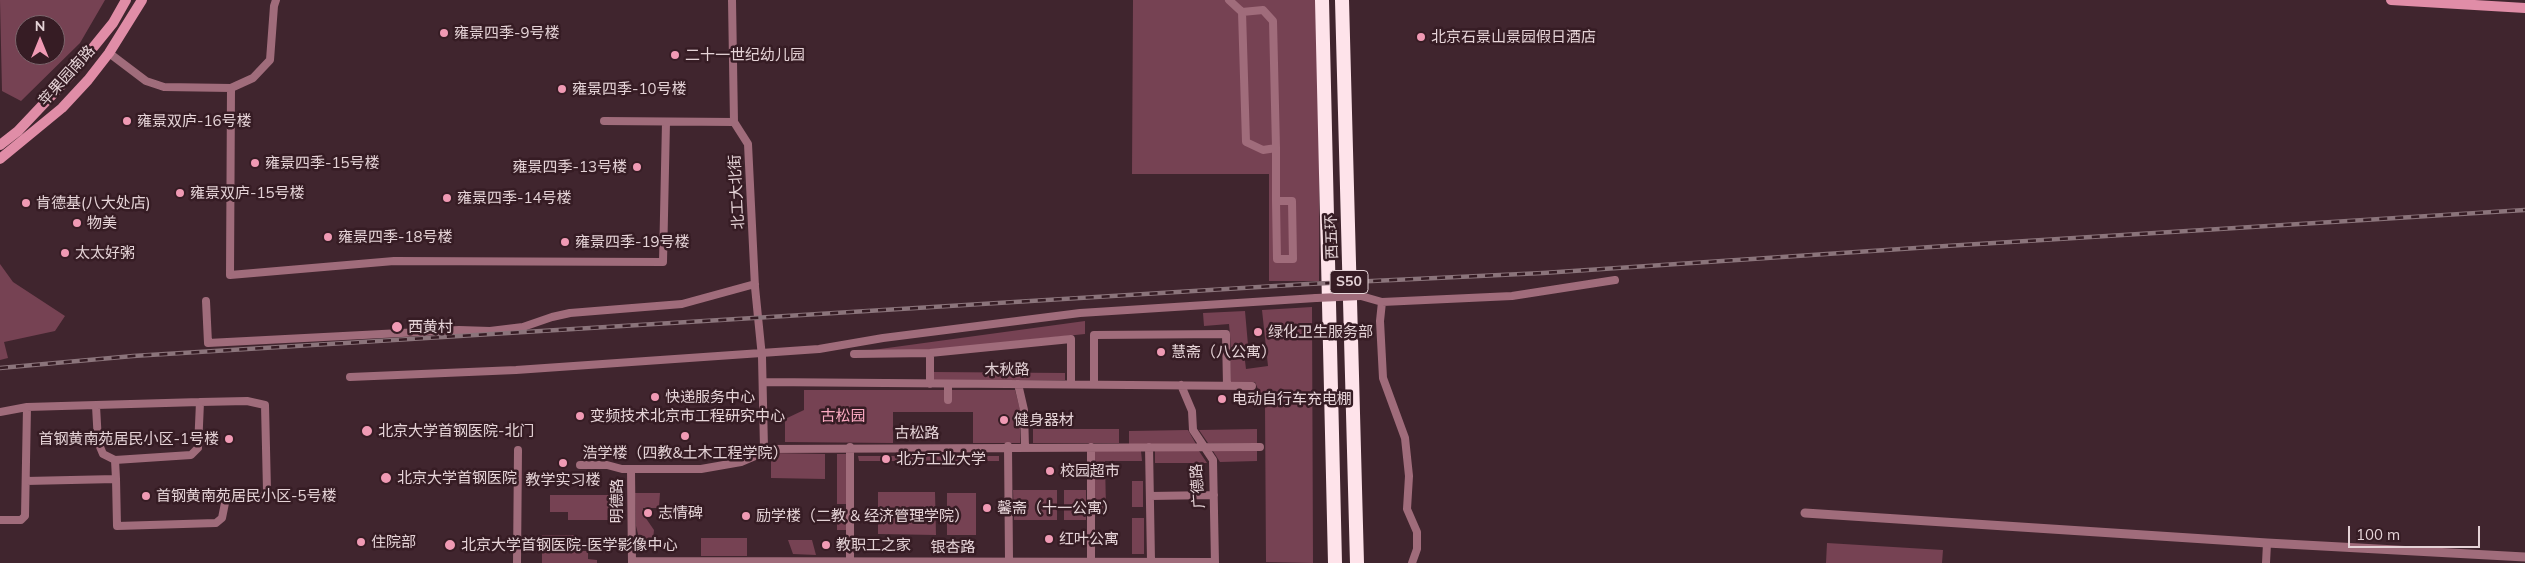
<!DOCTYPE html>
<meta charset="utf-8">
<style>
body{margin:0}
#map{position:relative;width:2525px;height:563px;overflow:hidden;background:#40252e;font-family:Mulish,sans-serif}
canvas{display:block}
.north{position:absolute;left:15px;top:15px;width:50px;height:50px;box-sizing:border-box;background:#361c24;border:1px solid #7c656c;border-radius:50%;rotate:0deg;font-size:14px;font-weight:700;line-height:20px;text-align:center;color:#e5d3d7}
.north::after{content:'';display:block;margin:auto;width:18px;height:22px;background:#f09ab4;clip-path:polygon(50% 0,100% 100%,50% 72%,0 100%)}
.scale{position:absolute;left:2348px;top:526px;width:132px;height:22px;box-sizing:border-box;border:2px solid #e5d3d7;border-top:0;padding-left:6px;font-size:15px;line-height:18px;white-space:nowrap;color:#e5d3d7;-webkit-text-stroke:4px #361c24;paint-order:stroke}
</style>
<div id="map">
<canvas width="2525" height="563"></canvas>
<div class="north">N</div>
<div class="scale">100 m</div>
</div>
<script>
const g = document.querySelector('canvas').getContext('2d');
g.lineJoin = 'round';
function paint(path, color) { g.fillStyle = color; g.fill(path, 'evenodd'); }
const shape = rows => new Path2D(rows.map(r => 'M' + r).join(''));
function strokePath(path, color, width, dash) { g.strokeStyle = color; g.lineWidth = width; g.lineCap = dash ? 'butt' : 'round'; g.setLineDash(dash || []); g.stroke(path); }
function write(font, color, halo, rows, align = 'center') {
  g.font = font + ' Mulish,"Noto Sans SC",sans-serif'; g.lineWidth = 5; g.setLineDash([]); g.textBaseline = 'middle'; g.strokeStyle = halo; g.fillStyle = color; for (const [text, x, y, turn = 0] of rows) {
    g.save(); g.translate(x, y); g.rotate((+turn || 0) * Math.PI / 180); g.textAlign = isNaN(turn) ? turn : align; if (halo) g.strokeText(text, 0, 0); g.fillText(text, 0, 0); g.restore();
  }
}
paint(shape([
 [0,0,105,0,80,43,21,101,2,91],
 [25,25,55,25,55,55,25,55],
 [1133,0,1320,0,1319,281,1269,281,1269,174,1132,174],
 [0,264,13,282,65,316,55,331,4,342,8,358,0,360],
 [1312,307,1313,563,1266,562,1265,406,1255,382,1231,382,1230,355,1244,353,1246,369,1268,366,1262,310],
 [1245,311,1248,345,1231,347,1229,324,1204,326,1203,313],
 [1085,321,1085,334,930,350,858,352],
 [934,372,1065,373,1065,380,934,380],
 [804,390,1015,390,1020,410,1020,443,973,443,973,412,893,412,893,443,785,442,785,419,804,410],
 [1033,429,1119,429,1119,443,1033,443],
 [1257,429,1257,443,1208,443,1199,430],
 [1188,430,1196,444,1129,444,1129,431],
 [1095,451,1141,451,1142,461,1105,461,1106,509,1094,509],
 [1155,451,1199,451,1207,463,1155,463],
 [1213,451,1257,451,1257,461,1220,462],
 [771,453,825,454,825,479,771,478],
 [837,454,847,454,847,504,837,504],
 [858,456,999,456,999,461,859,461],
 [1132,481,1143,481,1143,507,1132,507],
 [1013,490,1057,490,1057,520,1014,520],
 [1064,490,1086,490,1086,520,1064,520],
 [878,492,935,492,936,535,878,534],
 [635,493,660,493,659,506,657,508,643,508,643,514,654,530,653,540,650,546,641,546,636,526],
 [947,493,976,493,976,535,947,535],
 [550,495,623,495,623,520,568,520,568,512,550,512],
 [837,509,847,509,847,530,837,530],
 [1132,518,1144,518,1144,554,1132,554],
 [542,535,574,535,574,551,588,551,588,559,597,560,597,563,542,563],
 [701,538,747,538,747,556,701,556],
 [788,540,812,540,816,555,793,554],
 [1827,543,1943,550,1942,563,1826,563]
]), '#764253');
strokePath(shape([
 [732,0,734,122,748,144,755,287,762,357,764,449],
 [1229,0,1242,12,1246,142,1263,150,1276,148,1273,21,1263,10,1242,12],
 [109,53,146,81,164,87,231,88,230,275,394,261,663,262,666,122],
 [231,88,253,78,270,60,274,6,276,0],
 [604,121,734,122],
 [1276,148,1276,201,1277,259,1293,259,1292,201,1276,201],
 [1361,296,1382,302,1380,321,1383,378,1405,438,1409,476,1407,509,1417,532,1417,549,1412,563],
 [206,301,208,343,459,330,490,331,523,327,552,317,570,313,682,304,755,284],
 [1382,302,1512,296,1615,280],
 [930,353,930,384],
 [854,354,930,353,1071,339,1071,384],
 [350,377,516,370,819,349,883,338,1080,313,1316,298],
 [763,382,1252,386],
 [948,384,948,400],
 [1018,384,1024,410,1025,447],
 [1094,384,1094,335,1226,334,1227,386],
 [1181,385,1192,411,1193,430,1213,460,1215,563],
 [96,406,98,442,103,454,115,460,191,455,198,448,200,402],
 [0,412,27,407,200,402,247,401,265,405,267,491,263,497,226,498,222,518,216,523,117,526,116,479,26,481],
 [1008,446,1009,560],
 [1149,447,1151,561],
 [115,460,116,479],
 [580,465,607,465,622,469,701,469,741,462,755,456,764,449,1260,447],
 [631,470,632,563],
 [1150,496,1214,495],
 [0,520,21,520,25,516,27,407],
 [632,561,1215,562],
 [517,563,518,450],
 [850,563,850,447],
 [1091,563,1091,447],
 [2266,563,2267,543]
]), '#a06c7b', 8);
strokePath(shape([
 [1805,513,2267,543,2525,557]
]), '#a06c7b', 9);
strokePath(shape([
 [2391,0,2525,8],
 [0,145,18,131,70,76,113,23,126,0],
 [0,159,62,108,88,80,109,53,142,0]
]), '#e08da7', 10);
strokePath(shape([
 [1322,0,1335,563],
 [1342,0,1357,563]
]), '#fee3ea', 14);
const rail = shape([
 [0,368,133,356,1308,284,1543,273,1946,246,2525,210]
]);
strokePath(rail, '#8b747b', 4.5);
strokePath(rail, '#361c24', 2.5, [8]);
strokePath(shape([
 [1316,298,1361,296]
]), '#a06c7b', 8);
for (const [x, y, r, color] of [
 [444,33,5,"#f09ab4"],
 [1421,37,5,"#f09ab4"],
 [675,55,5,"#f09ab4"],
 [562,89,5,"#f09ab4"],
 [127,121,5,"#f09ab4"],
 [255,163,5,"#f09ab4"],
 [637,167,5,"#f09ab4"],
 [180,193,5,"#f09ab4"],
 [447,198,5,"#f09ab4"],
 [26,203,5,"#f09ab4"],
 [77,223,5,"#f09ab4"],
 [328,237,5,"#f09ab4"],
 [565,242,5,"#f09ab4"],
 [65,253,5,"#f09ab4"],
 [397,327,6,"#f09ab4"],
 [1258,332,5,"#f09ab4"],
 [1161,352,5,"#f09ab4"],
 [655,397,5,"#f09ab4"],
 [1222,399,5,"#f09ab4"],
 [580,416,5,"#f09ab4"],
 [1004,420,5,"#f09ab4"],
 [367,431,6,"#f09ab4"],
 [685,436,5,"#f09ab4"],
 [229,439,5,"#f09ab4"],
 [886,459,5,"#f09ab4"],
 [563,463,5,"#f09ab4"],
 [1050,471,5,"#f09ab4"],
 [386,478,6,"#f09ab4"],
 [146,496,5,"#f09ab4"],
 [987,508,5,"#f09ab4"],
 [648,513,5,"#f09ab4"],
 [746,516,5,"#f09ab4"],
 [1049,539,5,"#f09ab4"],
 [361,542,5,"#f09ab4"],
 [450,545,6,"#f09ab4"],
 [826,545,5,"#f09ab4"]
]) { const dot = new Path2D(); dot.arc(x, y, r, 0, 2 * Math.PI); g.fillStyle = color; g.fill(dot); strokePath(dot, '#361c24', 2); }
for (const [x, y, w] of [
 [1349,282,38]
]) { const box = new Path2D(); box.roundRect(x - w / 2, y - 11.5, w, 23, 4); g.fillStyle = '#361c24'; g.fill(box); strokePath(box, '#e5d3d7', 1); }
write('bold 14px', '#e5d3d7', null, [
 ["S50",1349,282]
]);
write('15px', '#e5d3d7', '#361c24', [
 ["雍景四季-9号楼",454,33],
 ["北京石景山景园假日酒店",1431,37],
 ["二十一世纪幼儿园",685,55],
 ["雍景四季-10号楼",572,89],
 ["雍景双庐-16号楼",137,121],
 ["雍景四季-15号楼",265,163],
 ["雍景四季-13号楼",627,167,"right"],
 ["雍景双庐-15号楼",190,193],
 ["雍景四季-14号楼",457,198],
 ["肯德基(八大处店)",36,203],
 ["物美",87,223],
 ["雍景四季-18号楼",338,237],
 ["雍景四季-19号楼",575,242],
 ["太太好粥",75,253],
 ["西黄村",408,327],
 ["绿化卫生服务部",1268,332],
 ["慧斋（八公寓）",1171,352],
 ["快递服务中心",665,397],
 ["电动自行车充电棚",1232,399],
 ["变频技术北京市工程研究中心",590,416],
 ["健身器材",1014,420],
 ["北京大学首钢医院-北门",378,431],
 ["首钢黄南苑居民小区-1号楼",219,439,"right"],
 ["浩学楼（四教&土木工程学院）",685,453,"center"],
 ["北方工业大学",896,459],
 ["校园超市",1060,471],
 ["北京大学首钢医院",397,478],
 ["教学实习楼",563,480,"center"],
 ["首钢黄南苑居民小区-5号楼",156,496],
 ["馨斋（十一公寓）",997,508],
 ["志情碑",658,513],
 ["励学楼（二教 & 经济管理学院）",756,516],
 ["红叶公寓",1059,539],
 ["住院部",371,542],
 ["北京大学首钢医院-医学影像中心",461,545],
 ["教职工之家",836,545]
], 'left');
write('15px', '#e5d3d7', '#361c24', [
 ["苹果园南路",67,76,-48],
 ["北工大北街",737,192,-93],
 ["西五环",1332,237,-92],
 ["木秋路",1007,370,-1],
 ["古松路",917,433],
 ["广德路",1198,486,-94],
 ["明德路",617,501,-90],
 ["银杏路",953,547]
]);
write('15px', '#fcabc3', '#361c24', [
 ["古松园",843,416]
]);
</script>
